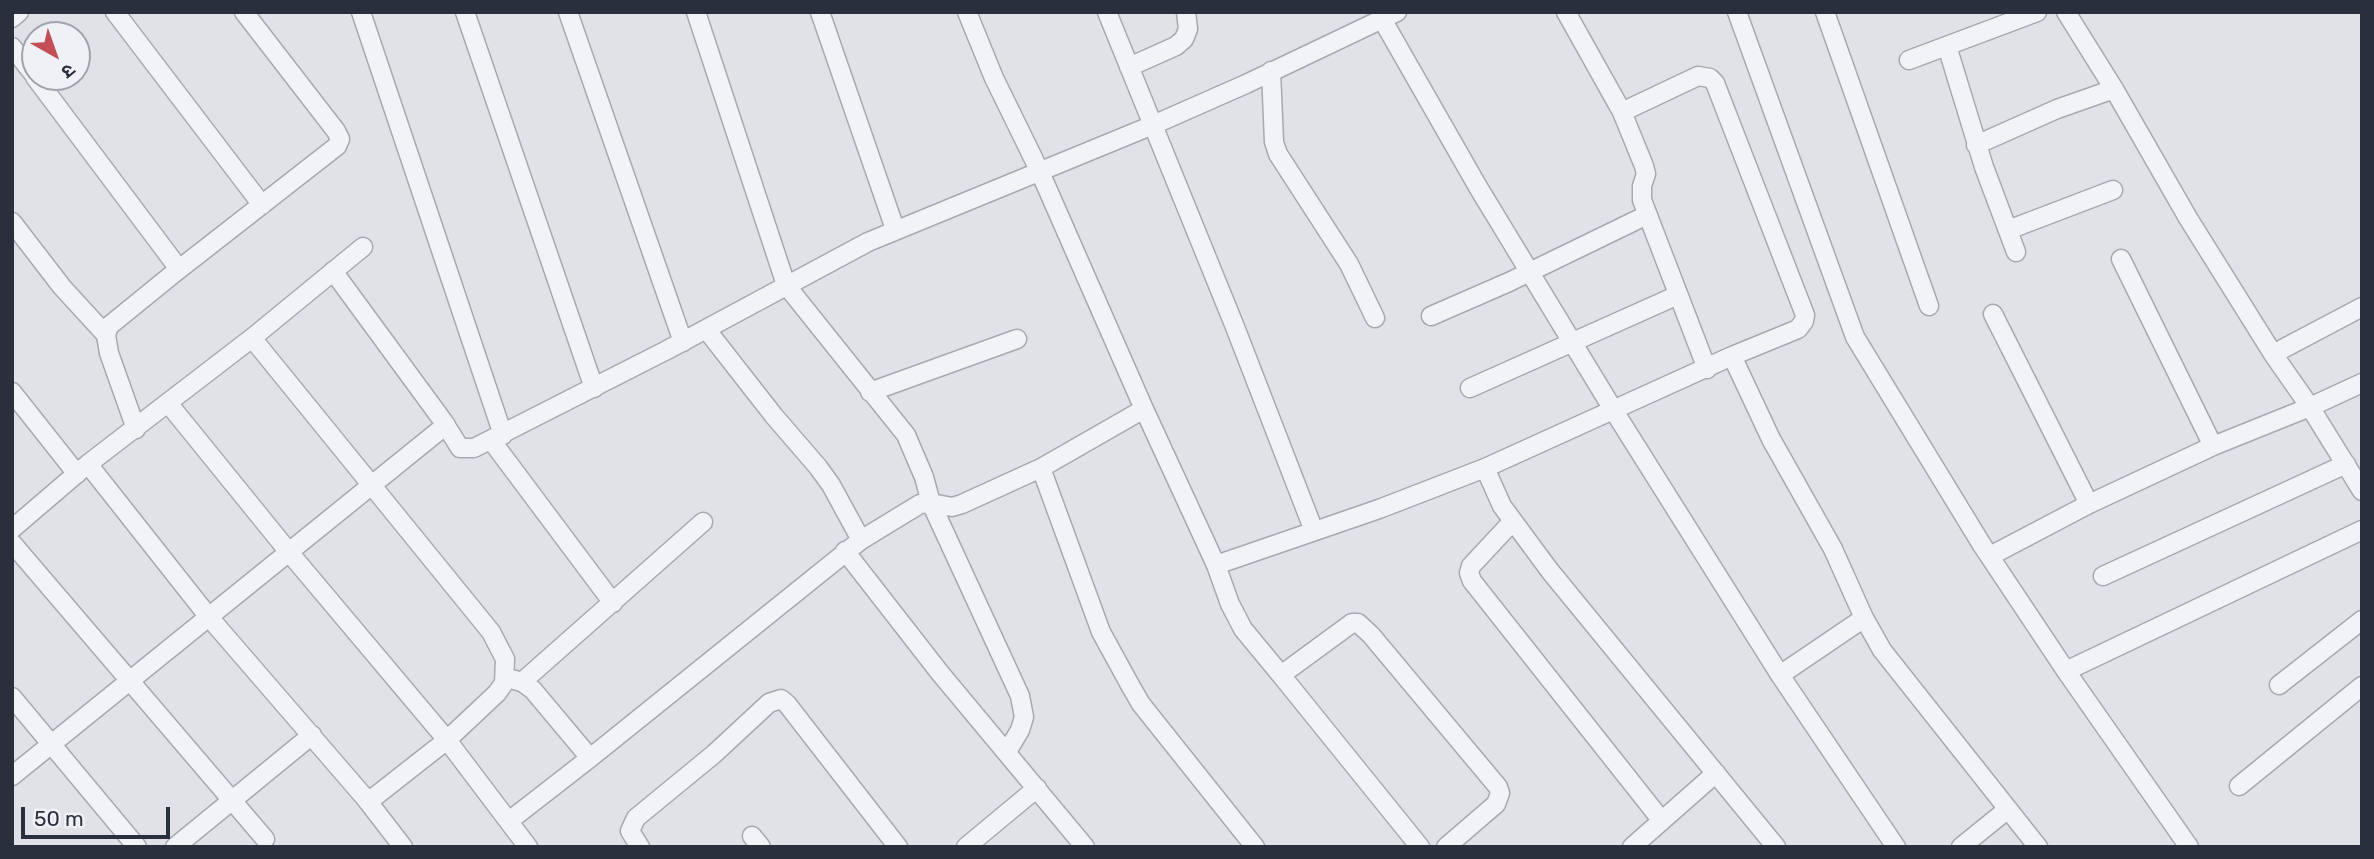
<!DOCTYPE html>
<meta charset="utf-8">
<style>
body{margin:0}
#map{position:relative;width:2374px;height:859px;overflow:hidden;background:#e0e2e8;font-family:Rubik,"Noto Sans Devanagari",sans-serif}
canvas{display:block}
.frame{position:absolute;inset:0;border:14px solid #2a2f3e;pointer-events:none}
.north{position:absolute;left:21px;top:21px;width:70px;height:70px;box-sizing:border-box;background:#eff1f6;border:2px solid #a0a3ac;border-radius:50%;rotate:140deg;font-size:19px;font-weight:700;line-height:28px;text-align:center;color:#2a2f3e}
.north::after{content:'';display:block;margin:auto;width:24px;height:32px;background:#c44e55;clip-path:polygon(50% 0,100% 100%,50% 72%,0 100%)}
.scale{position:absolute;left:21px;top:807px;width:149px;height:32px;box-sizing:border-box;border:4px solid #2a2f3e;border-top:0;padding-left:9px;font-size:21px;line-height:24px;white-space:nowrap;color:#2a2f3e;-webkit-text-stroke:5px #eff1f6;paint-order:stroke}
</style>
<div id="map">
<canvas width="2374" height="859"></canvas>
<div class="frame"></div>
<div class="north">उ</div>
<div class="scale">50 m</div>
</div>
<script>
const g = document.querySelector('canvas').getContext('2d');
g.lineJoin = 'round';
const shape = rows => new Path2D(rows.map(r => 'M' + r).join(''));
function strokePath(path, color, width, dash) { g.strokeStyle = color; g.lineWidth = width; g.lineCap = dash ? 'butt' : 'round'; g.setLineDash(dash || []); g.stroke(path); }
const street = shape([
 [115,12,262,205],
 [361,12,503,435],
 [465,12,594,388],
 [568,12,683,342],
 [696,12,786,285,906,435,924,477,931,503,1020,696,1024,717,1020,730,1007,752],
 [820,12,895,229],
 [967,12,994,78,1040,172,1144,409,1216,565,1230,604,1243,629,1281,675],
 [1107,12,1235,327,1314,531],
 [1566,12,1622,112,1644,166,1646,174,1642,186,1642,200,1707,369],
 [1737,12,1855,337,1982,545,2066,671,2189,847],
 [1825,12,1929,306],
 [2066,12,2114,89,2188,218,2273,354,2310,407,2362,491],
 [12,18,19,12],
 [1382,19,1478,187,1614,411,1780,675,1896,847],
 [1947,46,1984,167,2016,252],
 [12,47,35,76],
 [1909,60,2037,12],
 [1129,67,1176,46,1184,39,1188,29,1186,12],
 [1271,71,1274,142,1278,154,1349,264,1375,318],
 [35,77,179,269],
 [1976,145,2057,109,2114,89],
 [12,222,62,287,106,335],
 [2008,230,2113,190],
 [2121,259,2213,446],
 [333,271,443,421,460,448,474,448,667,350,868,242,1153,125,1246,84,1397,12],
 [1993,314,2089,504],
 [1431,316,1509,282,1647,215],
 [706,329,774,416,818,467,831,485,861,540],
 [252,338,491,632,505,659,504,683,497,693,447,740,368,802],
 [2273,354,2362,307],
 [1732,356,1771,439,1833,549,1864,618,1882,650,2038,847],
 [1470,388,1678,295],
 [12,392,77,474],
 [870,392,1017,339],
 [168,403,288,551,447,740,528,847],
 [136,429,109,353,106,335,109,326,173,274,337,146,340,139,336,131,244,12],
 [491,440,613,603],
 [88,464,208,616,366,799,403,847],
 [1041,468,1101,632,1130,685,1141,704,1255,847],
 [1485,468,1502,506,1550,571,1776,847],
 [1513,521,1471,566,1469,573,1472,581,1662,821],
 [12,529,88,464,252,338,363,247],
 [12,543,265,839],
 [845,551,940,673,1085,847],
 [1990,556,2089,504,2213,446,2310,407,2362,383],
 [1216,565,1379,509,1485,468,1732,356,1798,329,1804,321,1805,315,1715,83,1710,78,1698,76,1622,112],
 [2103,576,2346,464],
 [2066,671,2362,530],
 [1780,675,1864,618],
 [511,679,522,682,533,690,590,758],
 [522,682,703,522],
 [2279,685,2362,620],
 [12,697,137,847],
 [12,776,446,425],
 [2239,786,2362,686],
 [509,821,590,758,861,540,920,504,931,503,952,507,962,504,1041,468,1144,409],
 [752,836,761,847],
 [175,847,312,735],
 [640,847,630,831,636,818,714,754,769,703,781,699,787,704,898,847],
 [966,847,1037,788],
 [1420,847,1281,675,1352,623,1358,623,1371,635,1498,787,1500,793,1496,804,1446,847],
 [1632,847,1716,773],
 [1961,847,2008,809]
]);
strokePath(street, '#a6a9b2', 21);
strokePath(street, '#f2f3f6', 18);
</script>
